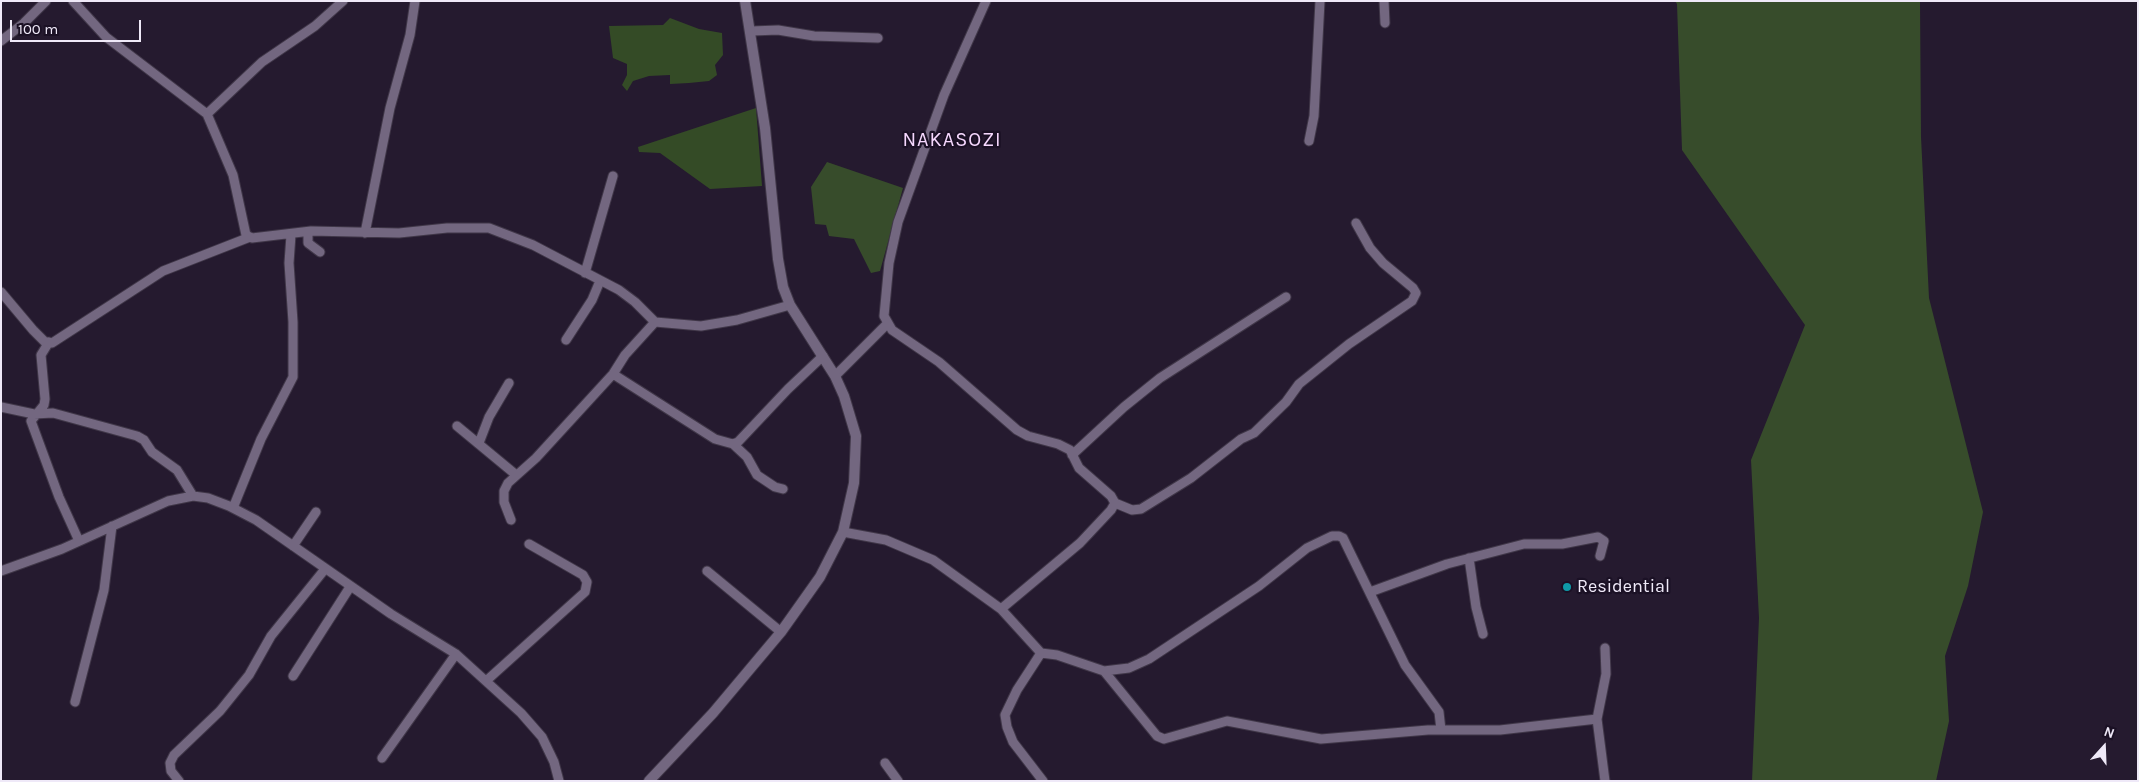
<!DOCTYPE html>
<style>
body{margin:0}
#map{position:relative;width:2139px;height:782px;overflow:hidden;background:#251a2f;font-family:Karla,sans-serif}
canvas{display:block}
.frame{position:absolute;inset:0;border:2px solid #efe9f8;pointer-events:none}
.north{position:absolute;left:2079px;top:722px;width:50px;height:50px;-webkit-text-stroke:4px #1b1125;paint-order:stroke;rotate:20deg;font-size:14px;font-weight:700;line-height:20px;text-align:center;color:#efe9f8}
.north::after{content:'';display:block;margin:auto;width:18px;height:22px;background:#efe9f8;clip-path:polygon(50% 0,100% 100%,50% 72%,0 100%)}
.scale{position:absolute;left:10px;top:20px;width:131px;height:22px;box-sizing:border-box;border:2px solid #efe9f8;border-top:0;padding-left:6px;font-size:15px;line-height:18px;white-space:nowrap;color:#efe9f8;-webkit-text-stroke:4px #1b1125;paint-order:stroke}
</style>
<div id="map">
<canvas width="2139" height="782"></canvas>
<div class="frame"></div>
<div class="north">N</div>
<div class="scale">100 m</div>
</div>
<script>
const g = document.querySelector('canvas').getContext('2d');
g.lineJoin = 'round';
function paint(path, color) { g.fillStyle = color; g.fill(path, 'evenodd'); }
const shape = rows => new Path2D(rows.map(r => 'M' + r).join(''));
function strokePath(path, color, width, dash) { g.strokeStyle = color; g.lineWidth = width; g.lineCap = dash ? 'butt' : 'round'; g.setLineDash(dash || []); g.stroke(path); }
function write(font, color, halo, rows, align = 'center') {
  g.font = font + ' Karla,sans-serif'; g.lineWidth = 4.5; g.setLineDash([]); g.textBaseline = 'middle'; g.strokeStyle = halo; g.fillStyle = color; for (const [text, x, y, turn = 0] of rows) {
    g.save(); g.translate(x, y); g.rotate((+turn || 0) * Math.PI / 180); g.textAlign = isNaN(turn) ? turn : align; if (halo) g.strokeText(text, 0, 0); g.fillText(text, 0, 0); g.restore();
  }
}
paint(shape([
 [1675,1,1920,1,1921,137,1929,298,1983,512,1968,586,1945,656,1949,721,1936,781,1752,781,1759,618,1751,460,1805,325,1682,150,1677,4],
 [827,162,903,188,880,271,871,273,854,239,829,236,826,225,815,224,811,187]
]), '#374c2b');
paint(shape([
 [670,18,699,29,722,33,723,55,715,65,717,75,709,81,689,83,670,84,670,75,649,76,633,81,627,91,622,85,627,75,627,64,613,58,609,26,663,25],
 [756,108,762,186,710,189,660,153,639,152,638,147]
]), '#344b26');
const minor = shape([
 [73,1,106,37,207,114,233,175,246,235,252,238,311,231,399,233,447,228,489,228,533,245,619,290,635,302,655,322,701,326,737,320,790,305],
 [986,1,944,95,898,222,889,263,884,316,892,330,939,362,1017,430,1028,436,1058,444,1070,450,1079,468,1111,496,1115,503,1111,510,1080,543,1001,609],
 [1384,1,1385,23],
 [752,31,778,30,814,36,878,38],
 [1,41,24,23,46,1],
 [207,114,262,62,315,26,343,1],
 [1309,141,1314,116,1320,1],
 [308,232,308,243,320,252],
 [365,233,390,108,410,35,415,1],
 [585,273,613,176],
 [1,292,33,330,45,342,52,343,163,271,250,237],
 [566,340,592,300,600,281],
 [49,342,41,355,45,399,44,405,31,421,59,497,79,541],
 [613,374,715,439,733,444,738,442,788,389,823,356],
 [835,376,887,324],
 [1,407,34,414,53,413,137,436,144,440,152,452,177,470,193,496],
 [457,426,515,474],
 [479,443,489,417,509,383],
 [733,444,747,457,757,475,775,487,783,489],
 [1072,455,1124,407,1160,378,1286,297],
 [1115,503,1132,510,1141,509,1191,478,1241,439,1254,433,1286,402,1299,384,1349,344,1412,301,1416,293,1413,288,1383,263,1370,248,1356,223],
 [233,508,261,439,293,377,293,322,289,263,291,235],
 [511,520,504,502,504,491,508,483,536,458,613,374,625,355,655,322],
 [843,532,886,540,933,560,1001,609,1041,653,1057,655,1104,671,1129,668,1149,659,1259,586,1307,548,1332,536,1339,536,1343,538,1405,665,1439,712,1441,730],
 [293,546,316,512],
 [1469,558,1476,607,1483,634],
 [1,571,62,549,168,501,193,496,208,498,229,506,256,520,391,614,456,654,521,713,542,737,554,762,559,781],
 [707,571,781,632],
 [1370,592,1447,564,1524,544,1562,544,1598,537,1604,541,1600,556],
 [1605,648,1606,674,1597,719,1605,781],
 [1041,653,1017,690,1005,715,1007,727,1013,742,1043,781],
 [1104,671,1157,736,1164,739,1227,721,1321,739,1428,730,1500,730,1597,719],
 [293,676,350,587],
 [486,681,585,592,587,582,583,575,529,544],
 [75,702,104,590,112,526],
 [382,758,456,654],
 [885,763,898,781],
 [179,781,171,771,170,763,174,755,220,711,249,675,271,636,325,569]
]);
const tertiary = shape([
 [649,781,713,713,781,632,820,577,843,532,854,483,856,436,844,396,835,376,790,305,783,287,778,259,765,128,745,1]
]);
strokePath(minor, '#403748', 11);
strokePath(tertiary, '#403748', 12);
strokePath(minor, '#736780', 9);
strokePath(tertiary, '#736780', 10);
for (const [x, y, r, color] of [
 [1567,587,5,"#0f9aa8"]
]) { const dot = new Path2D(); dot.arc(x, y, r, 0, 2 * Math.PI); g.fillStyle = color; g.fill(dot); strokePath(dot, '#1b1125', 2); }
write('18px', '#efe9f8', '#1b1125', [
 ["Residential",1577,587]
], 'left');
g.letterSpacing = '1px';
write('20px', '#f6d8fe', '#1b1125', [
 ["NAKASOZI",952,140]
]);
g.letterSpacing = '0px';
</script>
